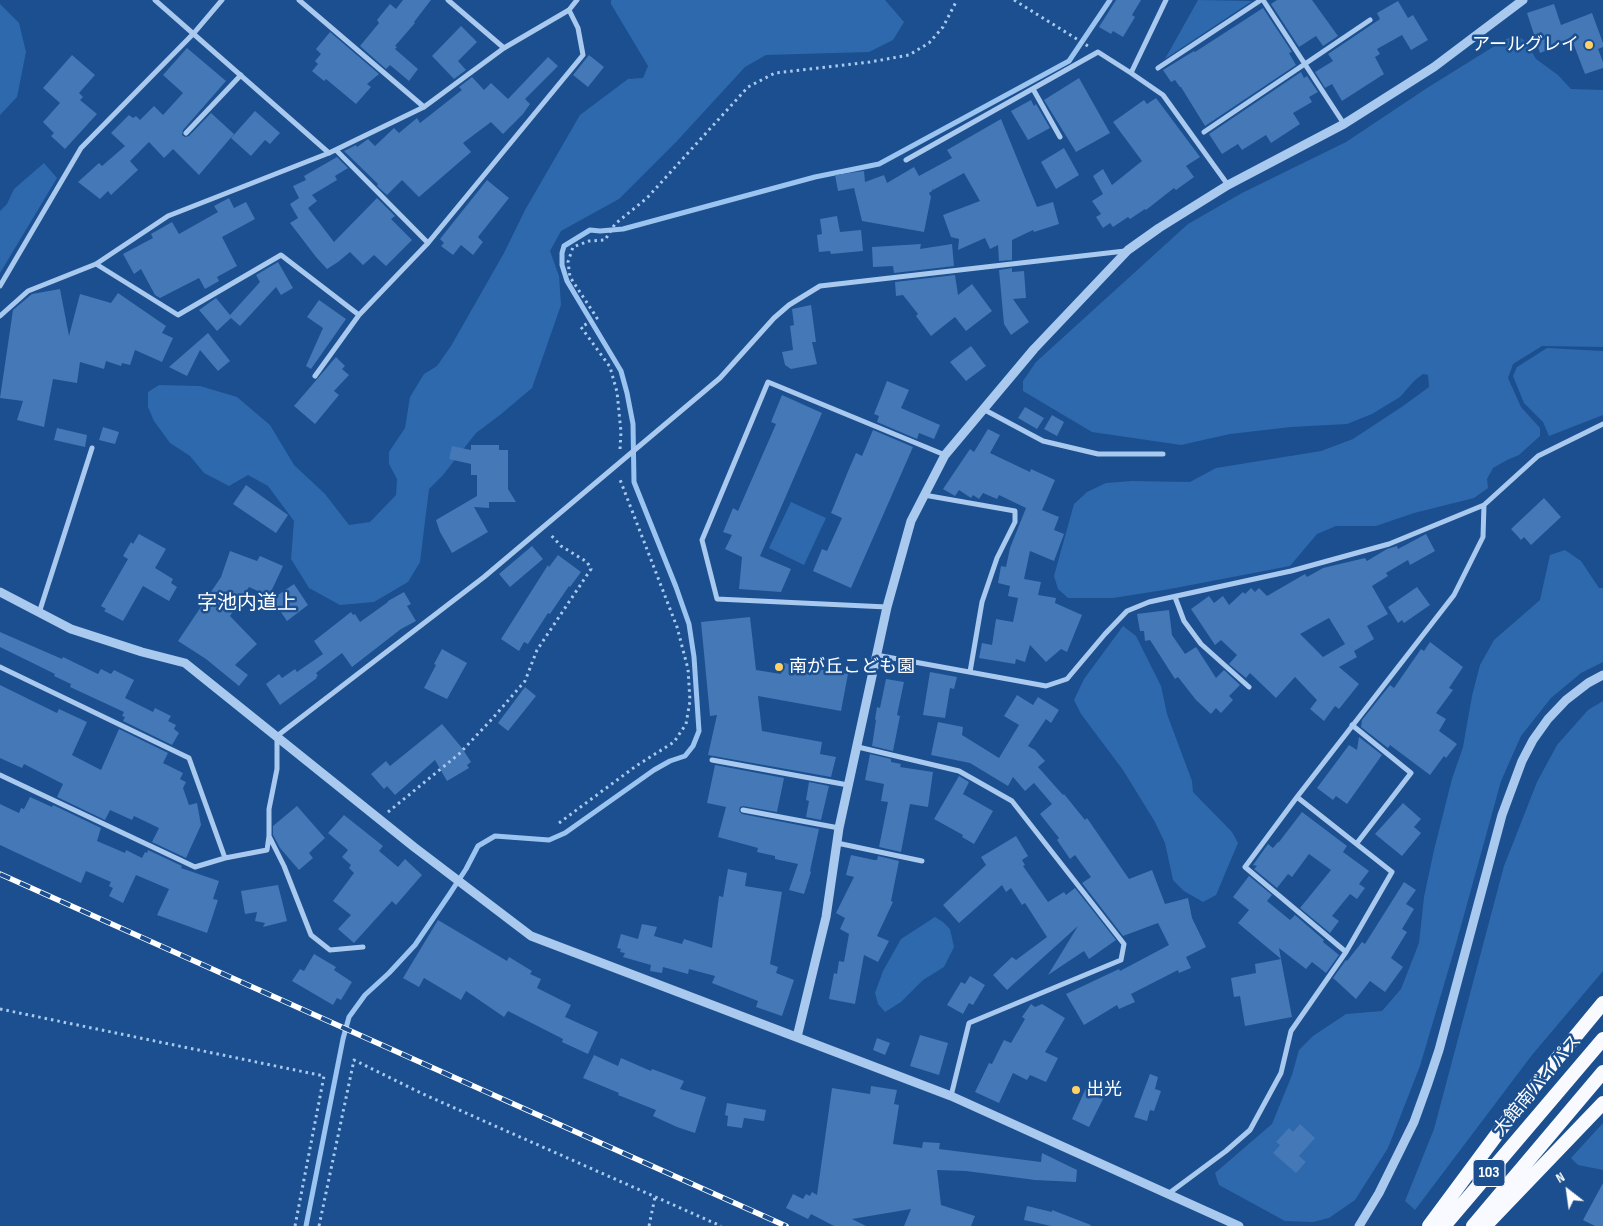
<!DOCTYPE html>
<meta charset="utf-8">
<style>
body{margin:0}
#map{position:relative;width:1603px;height:1226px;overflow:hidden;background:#1b4f8f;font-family:"Sofia Sans Condensed",sans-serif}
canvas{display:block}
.north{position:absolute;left:1543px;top:1166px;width:50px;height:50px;-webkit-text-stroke:4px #1b4f8f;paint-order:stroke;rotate:330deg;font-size:14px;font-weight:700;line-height:20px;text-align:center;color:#fff}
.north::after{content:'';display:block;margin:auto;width:18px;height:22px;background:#fff;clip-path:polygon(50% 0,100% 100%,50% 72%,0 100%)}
</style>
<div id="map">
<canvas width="1603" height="1226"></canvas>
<div class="north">N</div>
</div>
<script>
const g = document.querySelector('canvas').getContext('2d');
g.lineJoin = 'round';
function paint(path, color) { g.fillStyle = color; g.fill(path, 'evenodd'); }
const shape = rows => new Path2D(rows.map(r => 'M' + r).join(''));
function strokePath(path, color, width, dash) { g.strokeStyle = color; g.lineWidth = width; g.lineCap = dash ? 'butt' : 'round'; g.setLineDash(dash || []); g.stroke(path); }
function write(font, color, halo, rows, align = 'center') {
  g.font = font + ' "Sofia Sans Condensed","Noto Sans JP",sans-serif'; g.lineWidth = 5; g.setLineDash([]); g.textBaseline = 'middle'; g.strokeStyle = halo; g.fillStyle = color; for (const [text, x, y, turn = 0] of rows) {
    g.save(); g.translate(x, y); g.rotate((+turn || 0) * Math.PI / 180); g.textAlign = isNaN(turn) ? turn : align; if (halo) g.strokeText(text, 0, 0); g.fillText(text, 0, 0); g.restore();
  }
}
paint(shape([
 [611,0,885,0,904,22,893,40,869,52,766,55,745,67,677,141,619,199,561,231,550,251,559,276,561,305,532,388,500,415,476,433,443,475,429,489,420,562,408,582,374,602,340,605,309,588,291,559,294,521,268,486,248,475,229,486,204,473,190,456,170,443,154,421,148,407,148,392,159,385,200,386,237,397,270,425,294,465,325,494,349,525,370,522,396,495,397,479,389,464,389,452,405,428,410,397,424,374,437,366,451,346,504,253,525,210,580,115,628,79,643,78,648,66,611,4],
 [1198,0,1252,1,1165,59],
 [0,4,19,23,26,52,17,97,0,115],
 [1516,34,1526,42,1536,59,1558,75,1571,89,1603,90,1603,347,1542,346,1513,364,1508,378,1521,407,1540,428,1540,436,1519,455,1507,460,1493,468,1487,479,1488,488,1474,498,1414,513,1376,526,1336,526,1317,534,1290,566,1170,589,1113,598,1068,598,1058,589,1054,576,1074,504,1087,492,1106,483,1132,481,1190,482,1216,468,1321,451,1353,439,1403,406,1429,387,1428,375,1423,374,1414,381,1400,397,1372,414,1347,424,1291,427,1230,434,1181,445,1092,432,1023,391,1023,381,1036,362,1188,224,1242,193,1346,142,1427,88,1501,42],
 [44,163,57,178,0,273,0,211,7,204,14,189],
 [1547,348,1603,351,1603,415,1549,436,1543,422,1524,403,1513,376,1517,367],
 [791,502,826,518,804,565,769,548],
 [1565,550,1581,561,1599,588,1603,588,1603,662,1581,673,1551,698,1521,736,1501,781,1456,944,1420,1066,1388,1148,1355,1200,1329,1218,1313,1222,1285,1221,1219,1185,1215,1173,1272,1124,1292,1075,1299,1050,1313,1036,1346,1014,1382,1011,1401,989,1419,943,1424,897,1434,850,1452,779,1463,747,1472,696,1480,665,1494,640,1540,600,1550,555],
 [1123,626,1136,636,1161,686,1167,714,1192,781,1193,792,1232,832,1238,843,1216,895,1203,902,1184,891,1173,880,1165,843,1155,822,1123,770,1081,714,1074,700,1084,679],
 [1603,701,1603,971,1532,1055,1415,1210,1405,1201,1434,1129,1504,866,1537,782,1557,745,1588,710],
 [935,917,943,922,950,929,954,947,944,967,923,980,901,1002,885,1012,878,1004,875,993,883,971,901,939],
 [1603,1123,1603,1170,1578,1165,1571,1158]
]), '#2e69ad');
strokePath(shape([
 [306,1226,343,1039,349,1017,365,995,389,973,415,945,449,895,466,869,478,846,495,836,549,840,565,833,654,770,670,761,685,756,693,746,699,731,694,657,689,624,676,587,634,482,633,424,627,393,621,371,567,281,562,265,562,253,564,246,590,230,600,231,623,229,815,177,879,164,1069,61,1110,0]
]), '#9cc4f0', 5);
paint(shape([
 [403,0,431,0,414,22,415,23,395,46,397,47,395,49,418,69,409,81,390,65,386,69,360,46,379,23,377,20,390,4,396,9],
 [1116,0,1141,0,1132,15,1135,17,1123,37,1113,31,1111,34,1099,27],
 [1277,0,1312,0,1338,36,1323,46,1316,36,1299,47,1271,4],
 [1398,1,1408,18,1413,15,1428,40,1411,50,1402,35,1377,49,1380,54,1375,57,1384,74,1342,101,1332,84,1325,88,1315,72,1333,61,1328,54,1380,19,1377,13],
 [1554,4,1561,25,1592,13,1603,43,1603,47,1598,49,1603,62,1603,68,1585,74,1572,40,1540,53,1527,13],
 [1263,8,1292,52,1289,53,1296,65,1205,126,1181,87,1180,87,1175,80,1171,82,1163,70,1194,51,1195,52],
 [461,26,477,42,458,61,466,70,454,79,432,56],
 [330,32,379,74,367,84,371,87,356,104,326,79,324,81,312,71,318,64,315,61,321,54,316,49],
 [187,48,226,81,183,130,182,135,185,137,189,136,211,113,234,134,199,175,173,149,164,158,149,142,130,161,138,170,111,195,108,191,100,199,78,182,99,163,102,166,125,146,111,133,129,115,133,118,136,116,140,120,154,106,163,115,183,93,163,75],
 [72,55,95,75,79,93,83,97,80,100,97,114,65,149,51,136,54,133,43,122,60,103,43,88],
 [589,55,604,67,588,87,573,75],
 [548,57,558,66,525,99,530,104,523,114,503,134,491,122,463,143,471,152,419,197,402,180,387,195,377,186,378,184,344,151,356,145,357,147,368,139,375,146,394,128,399,133,417,118,420,123,462,90,459,87,472,77,484,90,491,83,508,99],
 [1301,72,1304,78,1307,76,1318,92,1309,97,1312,102,1293,113,1300,124,1271,143,1266,135,1242,150,1238,144,1222,154,1209,134],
 [1079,78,1110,133,1076,152,1044,100],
 [1156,98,1200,157,1186,166,1194,177,1176,190,1174,188,1146,210,1145,209,1130,219,1128,217,1113,227,1110,223,1103,228,1096,217,1101,214,1092,201,1103,194,1093,176,1103,169,1112,185,1142,161,1113,122,1144,100,1147,104],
 [1031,100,1034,106,1036,104,1050,128,1028,140,1011,111],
 [255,111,280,133,270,144,265,140,251,156,231,138],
 [1001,119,1037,207,1053,202,1059,224,1034,232,1033,230,1012,240,1012,260,999,261,998,245,990,249,985,238,958,250,959,239,951,237,943,215,980,201,964,173,933,190,933,188,932,191,929,193,931,197,924,232,862,221,854,188,838,191,835,175,864,171,865,182,884,175,887,183,914,167,919,176,952,158,947,150],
 [1064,148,1079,175,1056,189,1041,162],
 [337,157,348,168,335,176,337,180,312,195,317,201,308,208,334,242,377,198,395,216,391,219,412,240,386,266,374,255,363,265,350,252,338,262,327,269,316,257,290,223,298,218,290,204,299,198,293,186,306,180,304,176],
 [487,180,509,198,478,237,483,242,473,255,461,245,453,255,441,246,444,243,440,239],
 [229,198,234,208,246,202,255,219,222,237,237,266,217,277,219,281,205,289,199,278,160,298,155,295,141,269,134,274,123,254,153,238,151,234,172,222,179,234,218,212,214,206],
 [837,216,840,232,861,230,863,251,831,254,830,251,819,252,817,235,822,234,820,219],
 [921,244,920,249,952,244,954,266,894,273,893,266,873,267,872,247],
 [278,262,293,288,281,295,276,287,240,326,231,318,217,331,199,310,216,298,230,315,260,282,256,275],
 [1012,268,1012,272,1024,271,1026,298,1013,299,1029,322,1011,335,1004,324,999,270],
 [955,275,958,295,972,284,992,311,966,331,955,317,931,336,916,316,918,314,903,295,896,296,895,282],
 [60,289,69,336,80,294,111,303,118,293,166,326,162,333,173,338,162,362,135,350,130,365,122,363,121,366,106,361,104,369,80,362,77,383,53,379,44,427,17,420,23,401,0,398,13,310,32,294],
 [319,300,346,319,311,369,306,366,323,328,307,317],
 [811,305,816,342,812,342,817,364,791,369,785,365,782,352,793,350,790,326,794,325,792,309],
 [208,333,230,361,218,371,200,350,187,376,169,367],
 [971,346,986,366,966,381,950,362],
 [336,357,345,366,342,369,349,375,334,391,339,395,315,424,294,406],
 [887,381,909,390,901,408,940,425,934,439,919,433,917,439,877,422,879,416,874,414],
 [782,395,822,413,760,556,791,569,781,592,739,589,742,557,725,549,732,535,723,532,733,508,738,511,776,424,771,422],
 [1025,407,1044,418,1037,429,1018,418],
 [1052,415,1064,422,1057,436,1044,429],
 [103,427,119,432,115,444,99,440],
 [57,428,87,435,85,447,54,440],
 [988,429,1000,435,990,453,1030,472,1031,469,1055,480,1042,510,1059,517,1054,530,1064,534,1054,561,1030,551,1024,579,1041,582,1038,595,1056,598,1055,603,1082,615,1067,652,1061,649,1046,662,1030,645,1025,662,1016,659,1015,664,979,658,982,643,992,645,996,619,1013,622,1018,598,1008,596,1010,586,998,583,1001,566,1006,567,1010,548,1026,508,999,495,997,499,983,493,979,499,973,495,971,498,959,490,955,496,943,489,970,449,974,452],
 [873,430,913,447,851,588,813,571,822,549,827,551,842,518,831,513,849,469,856,453,862,456],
 [471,445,499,445,499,450,508,450,508,489,516,502,489,502,489,508,474,507,488,532,452,553,440,532,436,520,477,496,477,475,471,475,471,464,449,459,452,446,471,450],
 [246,485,288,515,276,533,233,504],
 [1544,498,1561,517,1531,545,1524,537,1521,540,1511,529],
 [139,534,166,549,155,568,173,579,171,583,177,587,169,601,143,586,123,621,104,611,106,609,101,606,128,559,123,556,131,542,133,544],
 [1426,534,1435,551,1410,565,1408,560,1386,573,1388,576,1372,586,1388,614,1367,626,1374,639,1354,651,1357,657,1339,667,1359,684,1339,709,1335,706,1324,721,1310,709,1317,700,1295,677,1276,698,1250,673,1246,678,1229,664,1237,655,1221,640,1215,645,1191,609,1209,596,1214,603,1223,596,1229,605,1243,592,1245,594,1251,588,1255,592,1259,588,1267,596,1305,574,1307,577,1323,568,1365,558,1367,561,1387,549,1397,546,1398,549],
 [1329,618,1345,644,1323,657,1300,634],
 [532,546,543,559,510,587,499,574],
 [230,551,257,561,260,556,283,566,269,596,249,587,230,616,257,644,235,665,248,675,239,686,206,659,178,641,221,577],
 [558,555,581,572,570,587,569,586,550,614,548,613,528,644,524,642,519,651,501,639,548,565,549,567],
 [294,584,308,605,287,621,272,599],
 [1417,587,1430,605,1404,623,1402,620,1398,623,1388,607],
 [404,592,411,604,407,606,416,621,401,629,352,667,342,653,316,673,318,676,316,677,317,678,280,705,266,684,279,674,282,678,295,669,297,672,323,654,314,641,351,612,353,615,355,614,360,622,388,602,388,601],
 [1169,610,1172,635,1185,654,1196,647,1216,678,1224,670,1240,685,1229,696,1233,700,1221,713,1216,708,1211,714,1196,700,1178,677,1175,679,1150,640,1145,641,1144,631,1140,631,1137,614],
 [750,617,756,670,781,674,784,663,848,674,841,711,758,696,762,731,822,742,820,754,836,757,831,777,708,755,717,715,710,716,701,622],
 [0,632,62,659,63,657,98,674,101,669,111,674,114,670,134,680,125,698,153,712,155,708,171,716,168,721,176,725,174,729,179,733,172,745,123,721,125,717,122,716,124,712,70,687,71,684,54,676,55,674,0,647],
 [1430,642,1463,667,1449,688,1453,690,1436,713,1446,719,1439,731,1457,744,1446,758,1444,756,1430,775,1390,745,1388,748,1361,727,1362,720,1390,685,1394,688,1421,649,1424,651],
 [442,649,467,663,447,699,424,688,436,665,434,664],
 [930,672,957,677,954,689,950,688,945,718,923,715],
 [886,679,904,682,897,715,900,716,893,751,872,746,876,720,875,719,877,707,880,708],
 [0,685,57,713,59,709,87,722,72,755,101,770,119,729,168,753,163,763,183,773,180,779,186,782,183,788,189,805,197,803,201,825,186,858,152,842,159,828,134,816,132,820,110,810,105,820,57,797,63,784,24,764,22,768,0,758],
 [525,687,536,696,508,731,498,723],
 [1017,695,1033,705,1038,697,1059,710,1051,723,1046,719,1028,746,1035,750,1045,761,1038,767,1063,795,1064,794,1085,820,1087,818,1129,879,1152,870,1165,904,1188,898,1192,918,1206,947,1186,957,1191,968,1179,973,1178,970,1131,994,1135,1002,1119,1009,1117,1005,1084,1025,1066,994,1119,969,1120,971,1169,945,1158,923,1123,936,1082,883,1091,877,1075,855,1070,859,1057,840,1059,838,1040,814,1052,804,1034,783,1025,791,1013,777,1008,786,970,763,931,755,938,722,963,727,962,735,999,758,1019,725,1004,716],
 [442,724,462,748,471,762,467,765,469,768,447,781,435,760,395,795,387,786,384,789,371,774,386,761,390,766],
 [1359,737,1382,755,1347,804,1336,796,1333,800,1317,788,1349,745,1357,750],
 [870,754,891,759,891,762,901,764,900,767,933,772,928,807,910,804,901,852,879,847,888,802,881,801,884,784,865,780],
 [715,765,784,778,777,812,743,806,740,807,739,811,742,814,819,829,810,871,811,872,804,894,789,890,798,864,775,859,775,856,757,852,758,848,718,837,726,807,707,803],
 [959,776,969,782,963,794,993,811,974,844,962,837,963,835,934,819],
 [809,782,829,786,821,820,806,817,809,801,806,800],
 [30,797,52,807,53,805,101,828,97,841,125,853,126,850,142,858,145,852,147,853,148,850,182,866,181,868,219,881,213,899,218,900,207,933,157,915,169,889,136,875,123,903,109,896,113,888,109,886,111,882,86,871,81,883,0,845,0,804,19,813,21,808,24,809],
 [1403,803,1421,819,1414,827,1421,833,1402,856,1375,834],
 [297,806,325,838,309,853,313,858,299,870,280,848,273,835,273,826],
 [1302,812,1347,846,1343,852,1369,871,1359,884,1365,888,1357,899,1350,894,1332,916,1339,921,1330,933,1300,908,1331,870,1309,854,1292,877,1288,874,1277,888,1254,869,1257,866,1253,865,1268,844,1273,848,1278,842,1279,842],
 [344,815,383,846,379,851,398,867,405,859,422,875,396,905,392,901,354,943,338,929,351,915,333,901,354,873,349,868,351,865,342,857,348,850,328,833],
 [1016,836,1028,856,1022,860,1025,865,1023,866,1048,902,1064,892,1066,895,1075,888,1116,940,1089,959,1084,951,1048,975,1078,926,1007,990,993,975,1012,957,1016,960,1047,937,1025,903,1022,905,1011,888,1006,892,1002,885,959,923,943,905,986,865,981,857],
 [851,855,874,860,877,860,878,856,899,861,891,901,893,902,877,936,889,941,878,962,864,955,855,1004,829,999,834,973,837,974,839,961,844,962,849,934,840,929,845,918,836,913,854,877,846,875],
 [728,869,747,873,745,886,782,892,770,964,778,967,776,973,794,980,782,1016,756,1007,758,1001,712,983,715,976,689,969,688,974,663,967,662,973,650,971,651,965,623,957,625,953,620,952,621,949,617,948,621,934,638,939,642,924,657,927,654,936,682,944,684,939,712,948,719,896,723,897],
 [1249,876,1272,895,1267,901,1290,920,1295,915,1324,940,1323,942,1339,955,1326,973,1312,962,1306,969,1279,948,1281,959,1238,923,1249,910,1233,897],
 [1404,882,1416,890,1406,904,1414,909,1402,929,1407,932,1391,958,1403,967,1385,992,1370,981,1356,999,1333,978,1346,960,1347,961,1362,942,1365,944],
 [278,885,287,921,263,927,265,923,255,921,257,912,245,914,241,891],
 [438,920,507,961,509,957,532,971,530,974,541,979,537,988,571,1005,565,1017,598,1032,588,1054,562,1042,563,1039,508,1011,504,1017,466,991,461,1000,424,978,419,987,403,978],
 [314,954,336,967,334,970,352,982,341,1000,337,998,333,1005,292,981,300,969,304,971],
 [1281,959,1292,1017,1245,1026,1240,996,1234,997,1231,978,1256,973,1255,964],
 [970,976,985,985,973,1005,969,1003,963,1014,947,1005,961,982,965,984],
 [1031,1004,1035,1007,1042,1004,1065,1018,1045,1052,1058,1058,1046,1082,1030,1075,1027,1080,1013,1073,999,1103,975,1092,989,1063,992,1064,1004,1040,1011,1043,1025,1019,1022,1017],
 [920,1035,948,1043,939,1075,910,1066],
 [877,1038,890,1043,885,1055,873,1050],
 [594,1055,618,1066,621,1058,651,1071,652,1069,663,1073,684,1081,680,1089,706,1097,695,1133,677,1127,653,1116,656,1110,618,1095,619,1093,583,1078],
 [1150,1074,1158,1077,1155,1089,1161,1091,1154,1111,1150,1110,1147,1121,1134,1117],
 [871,1086,897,1090,894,1104,899,1105,893,1144,922,1148,923,1142,940,1143,939,1149,1041,1162,1042,1153,1077,1170,1076,1182,1035,1180,966,1171,937,1170,941,1205,975,1216,971,1226,904,1226,911,1209,852,1219,866,1226,834,1226,811,1214,808,1219,786,1208,793,1194,803,1199,806,1194,810,1196,812,1192,817,1195,832,1088,870,1094],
 [1086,1088,1104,1097,1089,1127,1072,1119],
 [727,1103,766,1110,764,1121,744,1118,742,1128,727,1126,728,1116,725,1115],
 [1300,1124,1315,1138,1299,1156,1306,1162,1296,1173,1273,1153,1280,1145,1276,1142,1289,1128,1293,1132],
 [1603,1183,1603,1226,1595,1226,1583,1220],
 [1027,1206,1052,1212,1052,1210,1091,1225,1090,1226,1051,1226,1024,1220]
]), '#4478b7');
strokePath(shape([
 [1014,0,1088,46],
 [620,449,621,432,617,392,610,367,581,327,597,318,570,277,568,262,573,247,589,241,605,240,615,224,647,198,748,87,775,73,870,62,909,55,929,43,943,27,957,0],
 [388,812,459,754,492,719,525,681,537,650,591,569,587,562,561,546,550,534],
 [559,823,636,766,674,742,686,724,690,701,688,669,677,627,619,477],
 [0,1009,324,1076,295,1226],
 [319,1226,354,1060,423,1094,721,1226],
 [649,1226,655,1197]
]), '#a9c9ee', 3, [2.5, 4]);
strokePath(shape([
 [155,0,329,153],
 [299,0,424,107],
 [448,0,504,48],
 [1166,0,1131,73,1163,95,1228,185],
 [1263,0,1344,124],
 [1158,68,1261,0],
 [1033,89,1060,137],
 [1204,132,1370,20],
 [186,133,241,75],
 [336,150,428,243],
 [906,160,1098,52,1131,73],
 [96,264,178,315,281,255,359,315],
 [0,286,81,148,194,33,222,0],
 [0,316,28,291,96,264,168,216,329,153,424,107,504,48,569,10,577,0],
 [315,376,359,315,428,243,583,55,578,28,569,10],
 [983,409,1043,441,1098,454,1163,454],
 [924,495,1015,511,1015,522,997,558,982,602,970,672],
 [1175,597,1184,621,1201,644,1249,687],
 [887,607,717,599,702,540,768,382,945,455],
 [39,613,92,448],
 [876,655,1046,686,1067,679,1105,634,1127,611,1149,602,1291,571,1389,544,1484,505,1538,456,1603,424],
 [0,667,189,758,225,858],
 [1352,725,1411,773,1357,843],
 [858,747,959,771,1012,801,1124,944,1121,960,969,1023,951,1096],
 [712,760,848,785],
 [0,775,195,867,225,858,267,850,269,836,269,809,277,769,277,736,484,577,720,378,774,318,789,305,820,286,1125,251],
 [1297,797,1245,867,1346,952],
 [743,810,839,828],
 [269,836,284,866,311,935,330,950,363,947],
 [837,843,922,861],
 [1168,1194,1226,1151,1250,1130,1281,1073,1291,1031,1346,952,1392,872,1297,797,1454,595,1483,537,1484,505]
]), '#a9c9ee', 5);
strokePath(shape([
 [0,592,71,629,142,652,185,663,414,847,531,936,951,1096,1239,1226],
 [797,1037,826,917,839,828,887,607,911,521,945,455,1034,349,1128,250,1159,228,1228,185,1344,124,1434,67,1523,0],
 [1359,1226,1379,1193,1414,1122,1427,1086,1439,1050,1502,815,1522,761,1533,740,1548,719,1566,700,1588,683,1603,675]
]), '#a9c9ee', 9);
strokePath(shape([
 [1429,1226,1518,1106,1603,1003],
 [1444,1226,1603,1039],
 [1473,1226,1603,1072],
 [1485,1226,1603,1103]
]), '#f8faff', 14);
const rail = shape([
 [0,874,786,1226]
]);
strokePath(rail, '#fff', 5.5);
strokePath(rail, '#1b4f8f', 4, [11]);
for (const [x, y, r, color] of [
 [1589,45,5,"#ffd166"],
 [779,667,5,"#ffd166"],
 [1076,1090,5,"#ffd166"]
]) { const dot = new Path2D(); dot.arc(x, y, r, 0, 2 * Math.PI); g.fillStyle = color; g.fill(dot); strokePath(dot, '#1b4f8f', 2); }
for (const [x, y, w] of [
 [1489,1173,32]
]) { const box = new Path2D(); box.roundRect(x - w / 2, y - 13.5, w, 27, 4); g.fillStyle = '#1b4f8f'; g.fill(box); strokePath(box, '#fff', 1); }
write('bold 16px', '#fff', null, [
 ["103",1489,1173]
]);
write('18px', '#fff', '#1b4f8f', [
 ["アールグレイ",1579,45,"right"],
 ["南が丘こども園",789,667],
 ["出光",1086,1090]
], 'left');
write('18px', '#fff', '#1b4f8f', [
 ["大館南バイパス",1538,1086,-50]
]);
write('20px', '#fff', '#1b4f8f', [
 ["字池内道上",247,604]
]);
</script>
